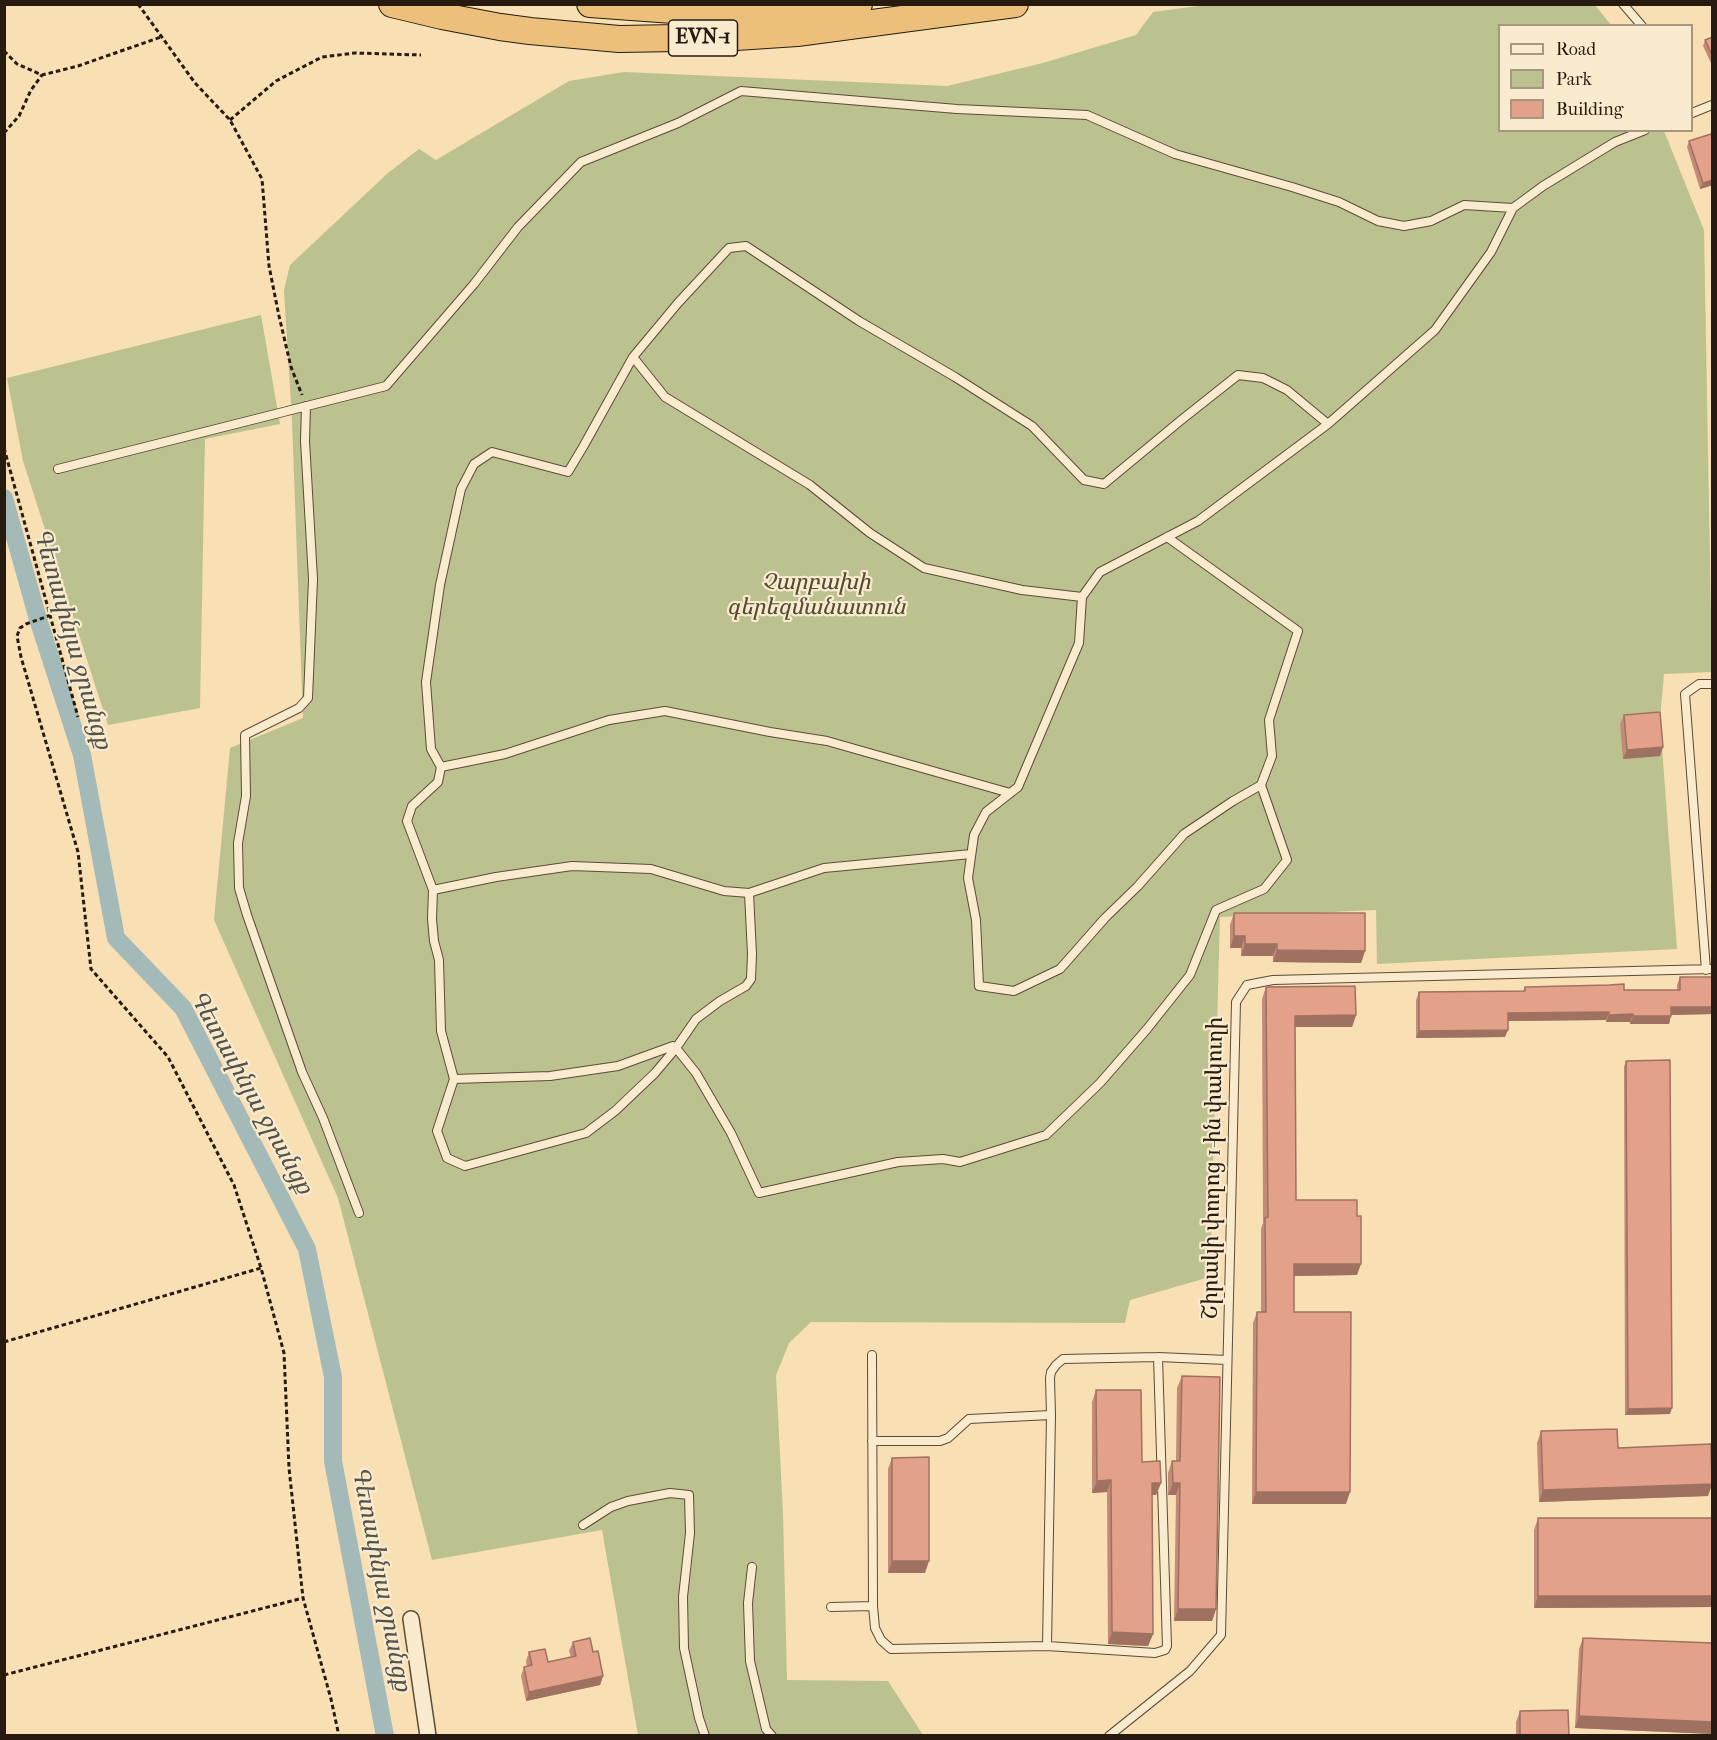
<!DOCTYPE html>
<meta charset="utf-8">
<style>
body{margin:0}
#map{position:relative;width:1717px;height:1740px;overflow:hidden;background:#f8dfb4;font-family:"IM FELL French Canon",serif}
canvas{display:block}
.frame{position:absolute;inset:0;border:6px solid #271b10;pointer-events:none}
.legend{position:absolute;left:1498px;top:24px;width:195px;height:108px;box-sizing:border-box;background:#faeace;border:2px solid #a69782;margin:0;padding:8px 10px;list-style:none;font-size:18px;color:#271b10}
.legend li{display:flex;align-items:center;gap:12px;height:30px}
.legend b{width:30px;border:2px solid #a69782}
</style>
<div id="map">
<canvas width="1717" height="1740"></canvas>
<div class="frame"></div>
<ul class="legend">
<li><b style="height:8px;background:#faeace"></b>Road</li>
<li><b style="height:16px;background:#bbc28f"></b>Park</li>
<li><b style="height:16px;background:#e3a18a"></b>Building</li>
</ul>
</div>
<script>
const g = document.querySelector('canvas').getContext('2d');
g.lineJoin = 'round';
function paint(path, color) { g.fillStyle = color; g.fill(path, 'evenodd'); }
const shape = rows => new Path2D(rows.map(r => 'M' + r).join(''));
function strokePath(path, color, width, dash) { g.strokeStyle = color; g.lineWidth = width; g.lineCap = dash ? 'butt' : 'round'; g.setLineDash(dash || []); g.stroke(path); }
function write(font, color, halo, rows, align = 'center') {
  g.font = font + ' "IM FELL French Canon","Noto Serif Armenian",serif'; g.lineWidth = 4.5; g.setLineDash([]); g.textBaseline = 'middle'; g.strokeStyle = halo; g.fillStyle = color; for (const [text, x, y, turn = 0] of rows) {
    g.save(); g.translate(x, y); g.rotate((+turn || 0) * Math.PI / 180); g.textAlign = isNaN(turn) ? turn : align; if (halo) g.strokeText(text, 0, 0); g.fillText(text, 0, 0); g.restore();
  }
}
paint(shape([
 [1206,5,1595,5,1611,25,1500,26,1500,130,1664,131,1704,230,1712,672,1664,674,1660,720,1677,949,1377,964,1376,910,1220,917,1210,1277,1130,1300,1125,1323,811,1322,789,1343,776,1375,783,1514,787,1680,888,1681,923,1735,638,1735,602,1530,432,1560,338,1198,214,920,230,748,303,718,292,421,284,290,290,265,388,173,419,149,436,160,569,81,624,72,947,86,1043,63,1136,35,1153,12],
 [261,315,280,424,205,439,200,708,108,725,23,461,7,378]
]), '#bbc28f');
strokePath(shape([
 [4,498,38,619,82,755,116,938,183,1008,307,1249,333,1377,333,1461,385,1736]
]), '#a3bab9', 18);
const service = shape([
 [1623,4,1642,26],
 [1692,113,1712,105],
 [633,357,665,397,810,485,870,533,924,568,1022,590,1082,597],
 [306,406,305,441,313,579,308,698,299,708,245,735,246,796,238,843,239,888,247,915,302,1072,323,1118,359,1213],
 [58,469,386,386,474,284,518,227,581,162,678,123,741,91,957,109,1087,115,1175,154,1292,187,1339,202,1378,221,1404,226,1431,221,1464,205,1513,208],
 [441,767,505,754,609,720,665,711,770,732,827,741,1010,793],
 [1261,785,1233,801,1184,834,1138,886,1105,918,1060,969,1014,991,979,986,976,920,968,878,974,835,986,812,1018,787,1079,643,1082,597,1100,572,1198,521,1328,424,1435,330,1491,252,1513,208,1543,186,1615,142,1645,130],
 [433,890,496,877,572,866,651,869,724,891,749,893,824,868,971,854],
 [749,893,752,954,751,979,746,986,720,1001,696,1019,676,1048,655,1073,615,1111,586,1133,465,1166,447,1158,437,1131,454,1079,441,1031,439,960,434,941,432,919,433,890,407,821,412,806,438,782,441,767,431,749,426,682,440,585,461,489,474,464,492,452,568,472,583,447,633,357,678,303,729,248,746,246,859,321,955,377,1032,426,1084,480,1104,484,1180,421,1238,375,1263,378,1287,390,1328,424],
 [1706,970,1685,694,1699,684,1712,684],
 [454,1079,550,1076,618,1066,673,1046,676,1048,696,1073,731,1133,759,1193,898,1162,943,1159,960,1162,1046,1135,1100,1083,1147,1029,1190,975,1216,910,1264,889,1287,860,1261,785,1272,756,1269,720,1298,631,1167,537],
 [872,1355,873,1606,875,1628,881,1640,891,1649,1047,1646,1051,1415,1050,1378,1051,1372,1056,1365,1063,1359,1158,1357,1227,1360],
 [872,1441,940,1441,948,1438,969,1419,1051,1415],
 [583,1525,611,1507,628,1501,670,1493,689,1495,690,1533,683,1597,684,1648,699,1718,705,1736],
 [752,1567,748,1603,750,1661,766,1729,772,1736],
 [831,1607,873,1606],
 [1047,1646,1155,1653,1165,1650,1167,1646,1158,1357],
 [1109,1736,1190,1671,1221,1635,1236,1002,1247,985,1273,980,1712,969]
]);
const minor = shape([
 [411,1619,428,1736]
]);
const trunk = shape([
 [392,4,442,16,500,27,530,31,619,39,736,37,797,33,1015,4],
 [590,4,715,13,859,4]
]);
strokePath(service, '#5b4c39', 10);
strokePath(minor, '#5b4c39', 18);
strokePath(trunk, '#271b10', 28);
strokePath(shape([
 [138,4,195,83,230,120,262,179,269,266,279,316,291,367,302,395],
 [4,51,17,64,42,75,78,66,161,37],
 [230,120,276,81,322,57,355,53,421,55],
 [4,133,19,116,31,90,42,75],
 [4,448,78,717],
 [51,615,26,624,20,628,17,636,21,657,78,852,91,969,168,1057,234,1185,261,1268,284,1353,289,1468,303,1598,331,1699,339,1736],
 [4,1342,261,1268],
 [4,1675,303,1598]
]), '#271b10', 3, [4.5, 3]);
strokePath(service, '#faeace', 8);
strokePath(minor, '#faeace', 15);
strokePath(trunk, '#ecc07a', 26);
paint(shape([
 [1713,37,1713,62,1711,63,1703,46,1705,40],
 [1713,139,1713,185,1700,189,1687,147,1689,141],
 [1624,715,1663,747,1660,756,1623,759,1620,724],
 [1234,913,1365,951,1361,963,1273,962,1273,956,1241,956,1241,948,1230,948,1230,925],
 [1680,977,1713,977,1713,1014,1671,1015,1669,1024,1630,1024,1630,1022,1606,1022,1606,1020,1508,1021,1505,1037,1416,1038,1416,1000,1419,992,1523,991,1525,987,1624,990,1677,990,1677,985],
 [1266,987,1356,1015,1352,1027,1295,1027,1296,1200,1357,1275,1294,1276,1294,1312,1346,1504,1252,1504,1253,1323,1257,1312,1261,1312,1261,1229,1263,1223,1262,999],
 [1626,1061,1670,1414,1625,1415,1624,1067],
 [1182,1376,1216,1609,1212,1621,1174,1621,1176,1495,1168,1495,1168,1473,1172,1461,1176,1461,1177,1388],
 [1096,1390,1142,1462,1161,1483,1156,1495,1152,1495,1153,1634,1148,1646,1108,1644,1107,1492,1092,1493,1092,1402],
 [1541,1431,1618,1448,1712,1484,1708,1496,1539,1502,1537,1443],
 [892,1458,925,1573,888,1573,888,1469],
 [1538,1518,1713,1518,1713,1607,1534,1608,1534,1530],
 [1583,1638,1713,1643,1713,1734,1575,1728,1579,1649],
 [573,1642,593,1652,603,1676,600,1685,526,1701,521,1676,524,1667,527,1667,526,1661,529,1652,548,1662,571,1657,569,1651],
 [1520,1711,1569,1736,1516,1736,1516,1722]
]), '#c38a77');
paint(shape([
 [1713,180,1713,185,1700,189,1703,183],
 [1663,747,1660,756,1623,759,1627,750],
 [1234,936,1245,936,1241,948,1230,948],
 [1245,944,1277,944,1273,956,1241,956],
 [1277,950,1365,951,1361,963,1273,962],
 [1671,1007,1713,1007,1713,1014,1669,1015],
 [1609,1012,1606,1020,1505,1021,1508,1013],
 [1633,1014,1630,1022,1606,1022,1609,1015],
 [1356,1015,1352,1027,1291,1027,1295,1016],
 [1633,1016,1671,1016,1669,1024,1630,1024],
 [1508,1030,1505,1037,1416,1038,1419,1031],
 [1294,1264,1361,1264,1357,1275,1290,1276],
 [1672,1408,1670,1414,1625,1415,1628,1409],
 [1111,1480,1107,1492,1092,1493,1097,1481],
 [1152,1483,1161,1483,1156,1495,1147,1495],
 [1173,1483,1180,1483,1176,1495,1168,1495],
 [1712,1484,1708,1496,1539,1502,1543,1490],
 [1256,1492,1350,1492,1346,1504,1252,1504],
 [892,1561,929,1561,925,1573,888,1573],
 [1538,1596,1713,1596,1713,1607,1534,1608],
 [1178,1609,1216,1609,1212,1621,1174,1621],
 [1112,1632,1153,1634,1148,1646,1108,1644],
 [603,1676,600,1685,526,1701,529,1692],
 [1579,1716,1713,1722,1713,1734,1575,1728]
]), '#9f7161');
const building = shape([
 [1713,37,1713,57,1705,40,1713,37],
 [1711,134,1713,139,1713,180,1703,183,1689,141,1711,134],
 [1660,712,1663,747,1627,750,1624,715,1660,712],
 [1234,913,1365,913,1365,951,1277,950,1277,944,1245,944,1245,936,1234,936,1234,913],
 [1680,977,1713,977,1713,1007,1671,1007,1671,1016,1633,1016,1633,1014,1609,1015,1609,1012,1508,1013,1508,1030,1419,1031,1419,992,1525,991,1525,987,1609,985,1624,984,1624,990,1680,990,1680,977],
 [1355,986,1356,1015,1295,1016,1296,1200,1357,1200,1357,1216,1361,1216,1361,1264,1294,1264,1294,1312,1351,1312,1350,1492,1256,1492,1257,1312,1266,1312,1265,1218,1268,1217,1266,987,1355,986],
 [1670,1060,1672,1408,1628,1409,1626,1061,1670,1060],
 [1182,1376,1220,1377,1216,1609,1178,1609,1180,1483,1173,1483,1172,1461,1180,1461,1182,1376],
 [1096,1390,1141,1390,1142,1462,1160,1461,1161,1483,1152,1483,1153,1634,1112,1632,1111,1480,1097,1481,1096,1390],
 [1617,1429,1618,1448,1711,1444,1712,1484,1543,1490,1541,1431,1617,1429],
 [929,1457,929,1561,892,1561,892,1458,929,1457],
 [1538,1518,1713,1518,1713,1596,1538,1596,1538,1518],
 [590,1638,593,1652,598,1651,603,1676,529,1692,524,1667,532,1665,529,1652,545,1649,548,1662,576,1656,573,1642,590,1638],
 [1583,1638,1713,1643,1713,1722,1579,1716,1583,1638],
 [1568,1710,1569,1736,1520,1736,1520,1711,1568,1710]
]);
paint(building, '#e3a18a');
strokePath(building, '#9f7161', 1.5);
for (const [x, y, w] of [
 [703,38,69]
]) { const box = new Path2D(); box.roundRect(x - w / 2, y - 18, w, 36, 4.5); g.fillStyle = '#faeace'; g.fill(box); strokePath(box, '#271b10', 1.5); }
write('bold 21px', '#271b10', null, [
 ["EVN-1",703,38]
]);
write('italic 22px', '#534d36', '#faeace', [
 ["Չարբախի",816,584],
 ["գերեզմանատուն",816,609]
]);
write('22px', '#271b10', '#faeace', [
 ["Շիրակի փողոց 1-ին փակուղի",1214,1168,-89]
]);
write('italic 24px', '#52534b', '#faeace', [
 ["Գետափնյա ջրանցք",71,639,74],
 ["Գետափնյա ջրանցք",250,1093,61],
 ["Գետափնյա ջրանցք",380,1579,79]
]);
</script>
